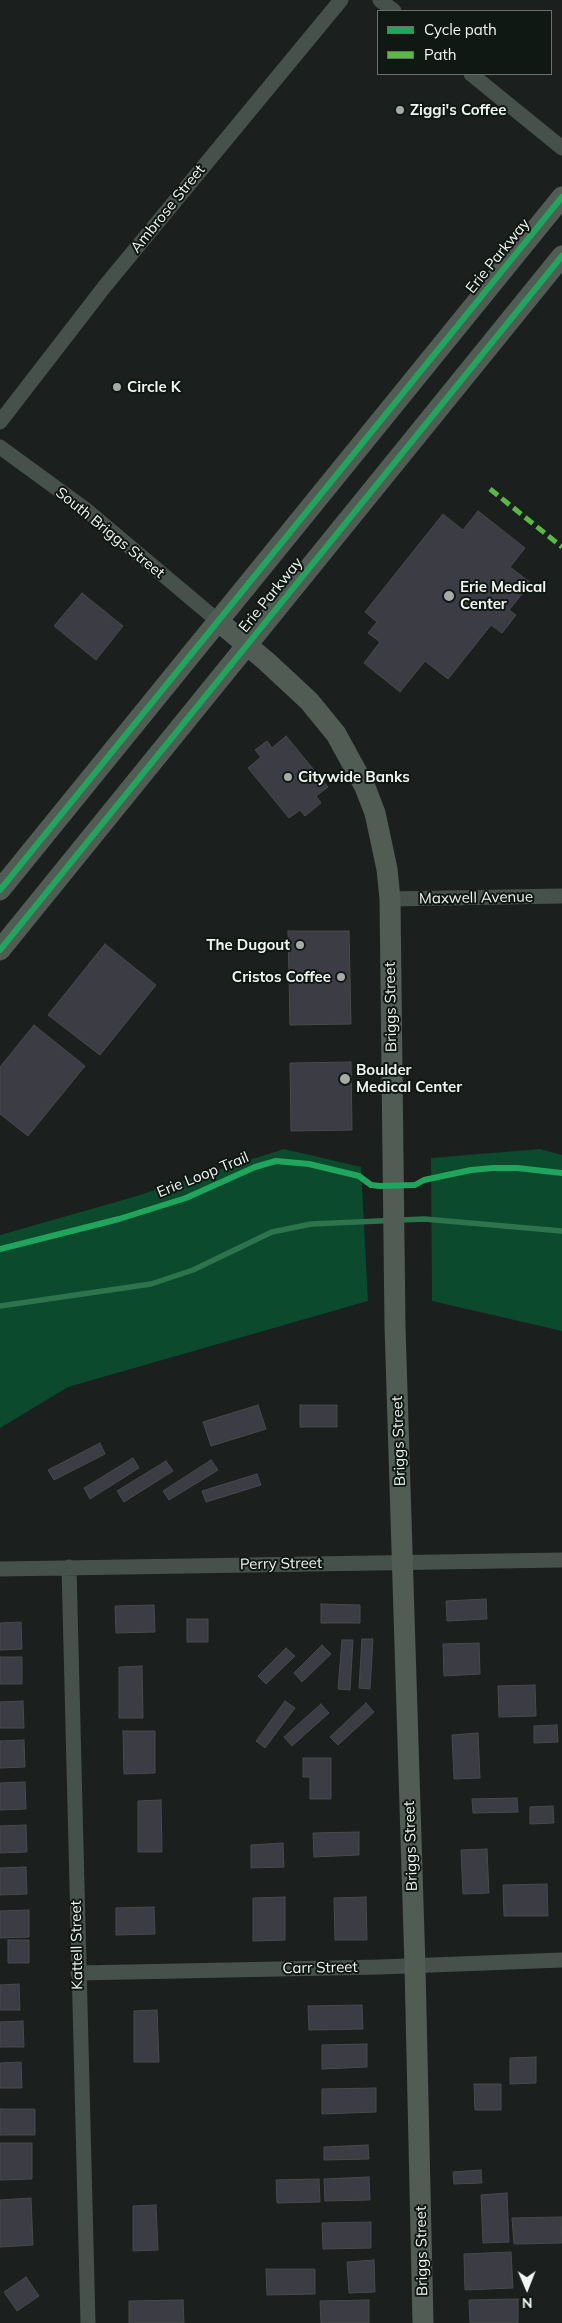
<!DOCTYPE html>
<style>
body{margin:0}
#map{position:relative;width:562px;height:2323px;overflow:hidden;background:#1b1f1d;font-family:Mulish,sans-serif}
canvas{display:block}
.legend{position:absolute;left:377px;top:10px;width:175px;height:65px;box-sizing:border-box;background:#101813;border:1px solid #6a716d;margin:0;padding:6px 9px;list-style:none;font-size:15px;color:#f1f6f3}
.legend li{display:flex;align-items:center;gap:10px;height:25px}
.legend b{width:25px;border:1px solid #6a716d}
.north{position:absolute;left:502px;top:2263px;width:50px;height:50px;-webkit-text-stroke:4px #101813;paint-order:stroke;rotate:179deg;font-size:14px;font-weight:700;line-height:20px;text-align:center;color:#f1f6f3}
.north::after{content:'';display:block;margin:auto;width:18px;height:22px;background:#f1f6f3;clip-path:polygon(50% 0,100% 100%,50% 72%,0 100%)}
</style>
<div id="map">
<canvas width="562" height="2323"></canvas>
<ul class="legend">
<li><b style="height:6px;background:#20a55d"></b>Cycle path</li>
<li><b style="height:6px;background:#58b947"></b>Path</li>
</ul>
<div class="north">N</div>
</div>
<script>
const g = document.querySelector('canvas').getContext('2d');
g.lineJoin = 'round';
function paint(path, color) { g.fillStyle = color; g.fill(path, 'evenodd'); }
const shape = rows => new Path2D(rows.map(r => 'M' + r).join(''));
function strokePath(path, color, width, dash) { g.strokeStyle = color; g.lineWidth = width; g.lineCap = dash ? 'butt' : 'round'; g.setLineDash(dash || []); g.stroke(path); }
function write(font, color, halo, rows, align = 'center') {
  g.font = font + ' Mulish,sans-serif'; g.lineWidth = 4; g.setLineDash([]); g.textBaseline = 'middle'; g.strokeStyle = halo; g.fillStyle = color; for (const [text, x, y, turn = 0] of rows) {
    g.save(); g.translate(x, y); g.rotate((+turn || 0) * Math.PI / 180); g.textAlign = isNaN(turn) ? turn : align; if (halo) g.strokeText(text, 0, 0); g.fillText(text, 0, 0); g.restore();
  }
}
paint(shape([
 [284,1149,361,1167,368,1301,68,1387,0,1428,0,1235,130,1198],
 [540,1149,562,1155,562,1331,432,1301,431,1158]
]), '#0b4a2d');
strokePath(shape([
 [0,1306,151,1284,193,1270,272,1232,311,1224,424,1219,562,1231]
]), '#2d744d', 5.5);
const building = shape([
 [478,511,525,548,510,567,531,583,509,610,516,615,502,633,491,625,448,679,425,661,400,692,364,663,380,642,368,633,377,622,365,612,443,514,463,530,478,511],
 [82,593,123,626,96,660,54,626,82,593],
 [286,736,328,787,316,796,321,803,305,816,300,810,289,818,248,768,261,757,255,750,267,741,272,748,286,736],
 [288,931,349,931,351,1024,290,1025,288,931],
 [105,944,156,985,100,1055,48,1015,105,944],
 [34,1025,85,1066,28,1136,0,1114,0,1067,34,1025],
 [351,1062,352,1130,291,1131,290,1063,351,1062],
 [258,1405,266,1429,211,1446,203,1422,258,1405],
 [300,1405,337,1405,337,1427,300,1427,300,1405],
 [100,1443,105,1454,54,1480,48,1470,100,1443],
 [133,1458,139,1468,90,1499,84,1488,133,1458],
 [211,1460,218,1470,169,1500,163,1491,211,1460],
 [166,1461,173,1471,124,1502,117,1491,166,1461],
 [257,1474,261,1485,206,1502,202,1491,257,1474],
 [486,1599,487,1619,447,1621,446,1601,486,1599],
 [321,1604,360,1605,360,1623,321,1623,321,1604],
 [154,1605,155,1632,116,1633,115,1606,154,1605],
 [187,1619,208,1619,208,1642,187,1642,187,1619],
 [21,1622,22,1649,0,1650,0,1623,21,1622],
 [362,1639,373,1639,370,1689,359,1688,362,1639],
 [342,1640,353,1640,350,1690,338,1689,342,1640],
 [479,1643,480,1674,444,1676,443,1644,479,1643],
 [322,1645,331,1654,302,1682,294,1673,322,1645],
 [286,1648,295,1656,266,1684,258,1676,286,1648],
 [0,1657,22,1657,22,1684,0,1684,0,1657],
 [142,1666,143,1718,119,1718,119,1667,142,1666],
 [535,1685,536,1716,499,1717,498,1686,535,1685],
 [23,1701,24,1728,0,1728,0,1702,23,1701],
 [285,1701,295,1708,265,1748,256,1741,285,1701],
 [366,1703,374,1712,338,1745,330,1737,366,1703],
 [321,1704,329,1713,292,1746,284,1737,321,1704],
 [557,1725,558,1742,534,1743,534,1726,557,1725],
 [123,1731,155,1731,155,1773,124,1774,123,1731],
 [478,1733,480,1778,454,1779,452,1735,478,1733],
 [24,1740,25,1767,0,1768,0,1741,24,1740],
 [303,1758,331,1758,331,1799,310,1799,310,1777,303,1777,303,1758],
 [25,1782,26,1809,0,1810,0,1783,25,1782],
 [517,1798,518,1812,473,1813,472,1799,517,1798],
 [161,1800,162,1852,138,1852,138,1801,161,1800],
 [553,1806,554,1823,530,1824,530,1807,553,1806],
 [26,1825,27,1852,0,1853,0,1826,26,1825],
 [359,1832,359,1855,314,1857,313,1833,359,1832],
 [283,1843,284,1867,251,1868,251,1845,283,1843],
 [487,1849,489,1893,463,1894,461,1850,487,1849],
 [26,1867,27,1894,0,1895,0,1868,26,1867],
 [547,1884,548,1916,504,1916,503,1885,547,1884],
 [285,1897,285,1940,253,1941,253,1898,285,1897],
 [366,1897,367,1940,335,1940,334,1898,366,1897],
 [154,1907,155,1934,116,1935,116,1908,154,1907],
 [29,1910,29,1937,0,1938,0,1911,29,1910],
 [8,1940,29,1940,29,1963,8,1963,8,1940],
 [19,1984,20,2010,0,2010,0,1985,19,1984],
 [362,2005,363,2029,309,2030,308,2006,362,2005],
 [157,2010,159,2062,134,2062,134,2011,157,2010],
 [23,2021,24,2047,0,2047,0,2022,23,2021],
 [367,2044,367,2067,322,2069,322,2045,367,2044],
 [536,2057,536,2083,510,2084,510,2058,536,2057],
 [21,2062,22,2088,0,2088,0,2063,21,2062],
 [474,2084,501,2084,501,2110,475,2110,474,2084],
 [376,2088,376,2112,322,2114,322,2089,376,2088],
 [0,2109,35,2109,35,2135,0,2135,0,2109],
 [0,2143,32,2143,32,2179,0,2180,0,2143],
 [368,2145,369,2159,324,2160,324,2147,368,2145],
 [481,2170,482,2183,454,2184,453,2172,481,2170],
 [369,2177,370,2200,325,2201,324,2179,369,2177],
 [319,2179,320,2202,277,2203,276,2180,319,2179],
 [507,2193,509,2242,483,2243,481,2195,507,2193],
 [31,2198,33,2245,0,2247,0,2200,31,2198],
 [156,2205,158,2250,133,2251,133,2206,156,2205],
 [561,2217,562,2243,514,2244,512,2218,561,2217],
 [371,2222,371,2248,323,2249,322,2223,371,2222],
 [511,2252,513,2288,465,2290,464,2254,511,2252],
 [374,2260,375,2292,349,2293,347,2262,374,2260],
 [266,2269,315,2269,315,2294,267,2295,266,2269],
 [26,2277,39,2296,17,2311,4,2292,26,2277],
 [518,2299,518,2323,470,2323,469,2300,518,2299],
 [183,2300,184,2323,129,2323,129,2301,183,2300],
 [369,2300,369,2323,321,2323,320,2301,369,2300]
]);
paint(building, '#3c3c45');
strokePath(building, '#474a4a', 1);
strokePath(shape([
 [380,0,394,11],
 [471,74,562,148],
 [0,422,105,286,341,0],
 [0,447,85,509,218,621],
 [390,899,562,896],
 [69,1567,88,2323],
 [0,1569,562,1560],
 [78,1973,380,1967,562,1960]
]), '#47514b', 15);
strokePath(shape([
 [218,621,266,661,309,701,336,734,365,787,375,813,387,869,390,899,395,1326,415,1966,423,2323],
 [0,890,562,197],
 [0,950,562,256]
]), '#515c55', 21);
strokePath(shape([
 [490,489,562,547]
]), '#58b947', 5, [10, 5]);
strokePath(shape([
 [0,890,562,197],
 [0,950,562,256],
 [0,1249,119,1219,186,1198,255,1167,276,1161,309,1164,359,1176,371,1185,380,1186,415,1185,424,1180,471,1170,493,1168,517,1168,562,1173]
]), '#20a55d', 6);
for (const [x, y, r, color] of [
 [400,110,5,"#a6aba8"],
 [117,387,5,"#a6aba8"],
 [449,596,6,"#a6aba8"],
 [288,777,5,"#a6aba8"],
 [300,945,5,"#a6aba8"],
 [341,977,5,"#a6aba8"],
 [345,1079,6,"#a6aba8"]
]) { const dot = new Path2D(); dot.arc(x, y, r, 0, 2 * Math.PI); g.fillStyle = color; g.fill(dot); strokePath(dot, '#101813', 2); }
write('bold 15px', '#f1f6f3', '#101813', [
 ["Ziggi's Coffee",410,110],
 ["Circle K",127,387],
 ["Erie Medical",460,587],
 ["Center",460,604],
 ["Citywide Banks",298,777],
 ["The Dugout",290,945,"right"],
 ["Cristos Coffee",331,977,"right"],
 ["Boulder",356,1070],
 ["Medical Center",356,1087]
], 'left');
write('15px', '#f1f6f3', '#101813', [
 ["Ambrose Street",168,209,-51],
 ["Erie Parkway",498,256,-51],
 ["South Briggs Street",110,533,39],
 ["Erie Parkway",271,595,-51],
 ["Maxwell Avenue",476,898,-1],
 ["Briggs Street",391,1007,-91],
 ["Erie Loop Trail",203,1175,-22],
 ["Briggs Street",399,1441,-92],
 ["Perry Street",281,1564,-1],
 ["Briggs Street",411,1846,-92],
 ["Kattell Street",77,1945,-91],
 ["Carr Street",320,1968,-1],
 ["Briggs Street",422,2251,-91]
]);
</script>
